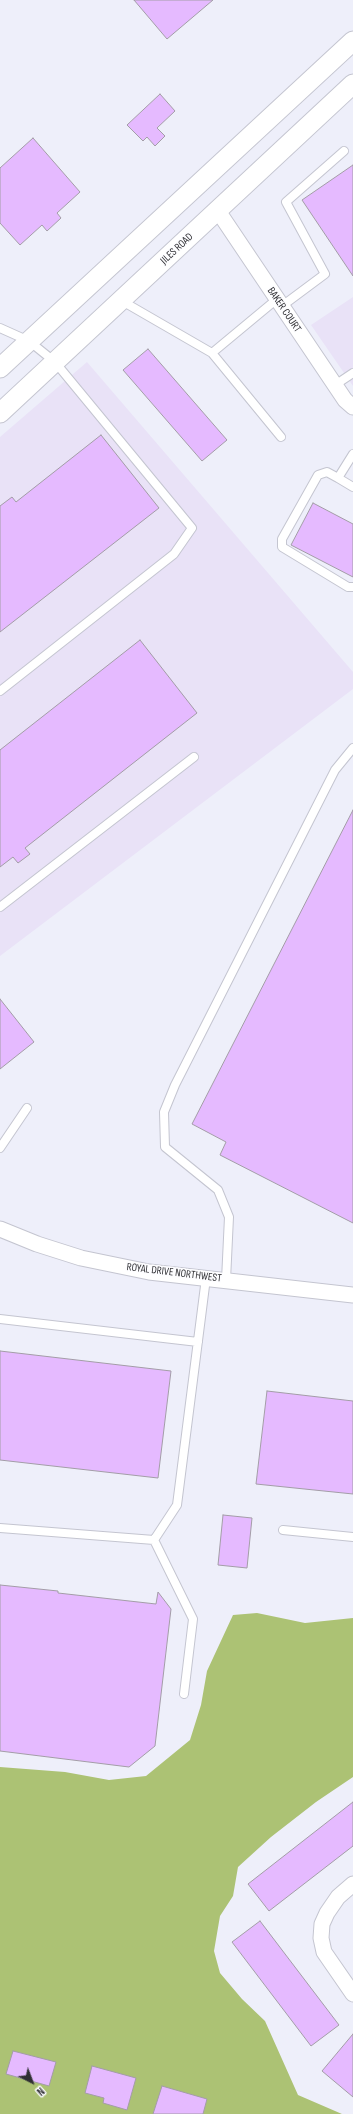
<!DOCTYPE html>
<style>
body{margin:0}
#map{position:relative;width:353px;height:2114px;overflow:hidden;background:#eeeffa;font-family:"Sofia Sans Condensed",sans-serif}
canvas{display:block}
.north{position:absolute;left:12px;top:2062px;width:40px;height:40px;-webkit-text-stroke:3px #fdfdff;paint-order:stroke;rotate:138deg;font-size:11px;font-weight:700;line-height:16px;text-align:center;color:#2f2f33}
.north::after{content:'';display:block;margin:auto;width:14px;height:18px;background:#2f2f33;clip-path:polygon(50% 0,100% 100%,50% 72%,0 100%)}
</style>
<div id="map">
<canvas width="353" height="2114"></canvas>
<div class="north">N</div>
</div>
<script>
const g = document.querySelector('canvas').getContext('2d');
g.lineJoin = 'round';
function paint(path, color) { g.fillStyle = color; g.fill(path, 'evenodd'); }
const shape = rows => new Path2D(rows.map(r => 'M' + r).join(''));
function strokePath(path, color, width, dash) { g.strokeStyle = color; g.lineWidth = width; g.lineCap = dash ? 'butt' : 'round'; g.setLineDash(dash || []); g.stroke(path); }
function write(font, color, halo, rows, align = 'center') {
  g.font = font + ' "Sofia Sans Condensed",sans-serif'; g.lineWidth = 3; g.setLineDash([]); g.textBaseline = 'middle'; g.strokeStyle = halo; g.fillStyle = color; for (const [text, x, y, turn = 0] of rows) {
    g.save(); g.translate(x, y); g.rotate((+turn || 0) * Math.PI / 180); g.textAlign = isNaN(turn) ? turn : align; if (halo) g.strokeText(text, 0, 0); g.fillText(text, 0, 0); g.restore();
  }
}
paint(shape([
 [353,297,353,386,311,325],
 [87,362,353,672,353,689,0,956,0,437]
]), '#e9e2f7');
paint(shape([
 [257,1613,305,1623,353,1618,353,1777,316,1802,271,1837,238,1867,233,1896,220,1916,214,1951,220,1973,242,1999,265,2021,298,2095,342,2114,0,2114,0,1767,65,1772,109,1780,146,1776,190,1740,201,1705,207,1671,233,1615]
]), '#acc274');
const building = shape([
 [134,0,213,0,167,39,134,0],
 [160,94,175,111,157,128,165,136,155,146,147,137,143,141,127,125,160,94],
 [33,138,80,192,57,213,61,218,47,231,42,225,20,245,0,223,0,168,33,138],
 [353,165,353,276,302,200,353,165],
 [148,349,227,440,202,461,123,370,148,349],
 [101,435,159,508,0,632,0,506,12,497,16,502,101,435],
 [313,503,353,524,353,577,291,545,313,503],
 [140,640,197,713,25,848,30,854,18,863,13,857,0,867,0,750,140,640],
 [353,810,353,1223,220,1155,226,1142,192,1124,353,810],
 [0,999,34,1042,0,1069,0,999],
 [0,1351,171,1371,158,1478,0,1460,0,1351],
 [267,1391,353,1401,353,1494,256,1484,267,1391],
 [223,1515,252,1518,247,1568,218,1565,223,1515],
 [0,1585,58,1591,58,1593,156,1604,158,1592,171,1609,155,1746,129,1767,0,1751,0,1585],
 [353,1802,353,1846,269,1911,248,1884,353,1802],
 [260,1921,339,2025,311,2046,232,1942,260,1921],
 [353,2034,353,2097,322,2071,353,2034],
 [13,2051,56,2062,49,2086,6,2074,13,2051],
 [92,2066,136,2078,127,2110,103,2103,104,2098,85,2093,92,2066],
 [162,2086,207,2099,203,2114,153,2114,162,2086]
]);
paint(building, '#e5baff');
strokePath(building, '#a39da7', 1);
const service = shape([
 [122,301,212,353,277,299],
 [282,306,325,274,286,202,344,151],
 [0,328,29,341,55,362,192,528,174,554,0,691],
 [212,353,281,437],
 [335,385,353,373],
 [353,454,338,478,327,472,318,475,282,539,282,547,348,587,353,587],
 [338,478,353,487],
 [0,907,194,757],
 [0,1148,27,1108],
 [226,1280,229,1217,218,1190,165,1147,164,1112,175,1085,335,770,353,748],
 [0,1319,198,1342],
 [0,1528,154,1540,177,1505,206,1278],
 [283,1530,353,1537],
 [154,1540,193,1619,184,1694]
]);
const minor = shape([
 [218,211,345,400,353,407],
 [0,1229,37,1244,81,1258,149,1272,353,1295],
 [353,1884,338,1897,327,1913,322,1924,321,1938,324,1952,353,1994]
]);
const tertiary = shape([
 [0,368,353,41],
 [0,413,353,84]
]);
strokePath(service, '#c4c5d0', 10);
strokePath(minor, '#c4c5d0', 17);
strokePath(tertiary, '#c4c5d0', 21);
strokePath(service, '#fff', 8);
strokePath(minor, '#fff', 15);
strokePath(tertiary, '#fff', 19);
write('11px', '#2f2f33', '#fdfdff', [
 ["JILES ROAD",177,249,-43],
 ["BAKER COURT",284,310,56],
 ["ROYAL DRIVE NORTHWEST",174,1273,7]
]);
</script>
